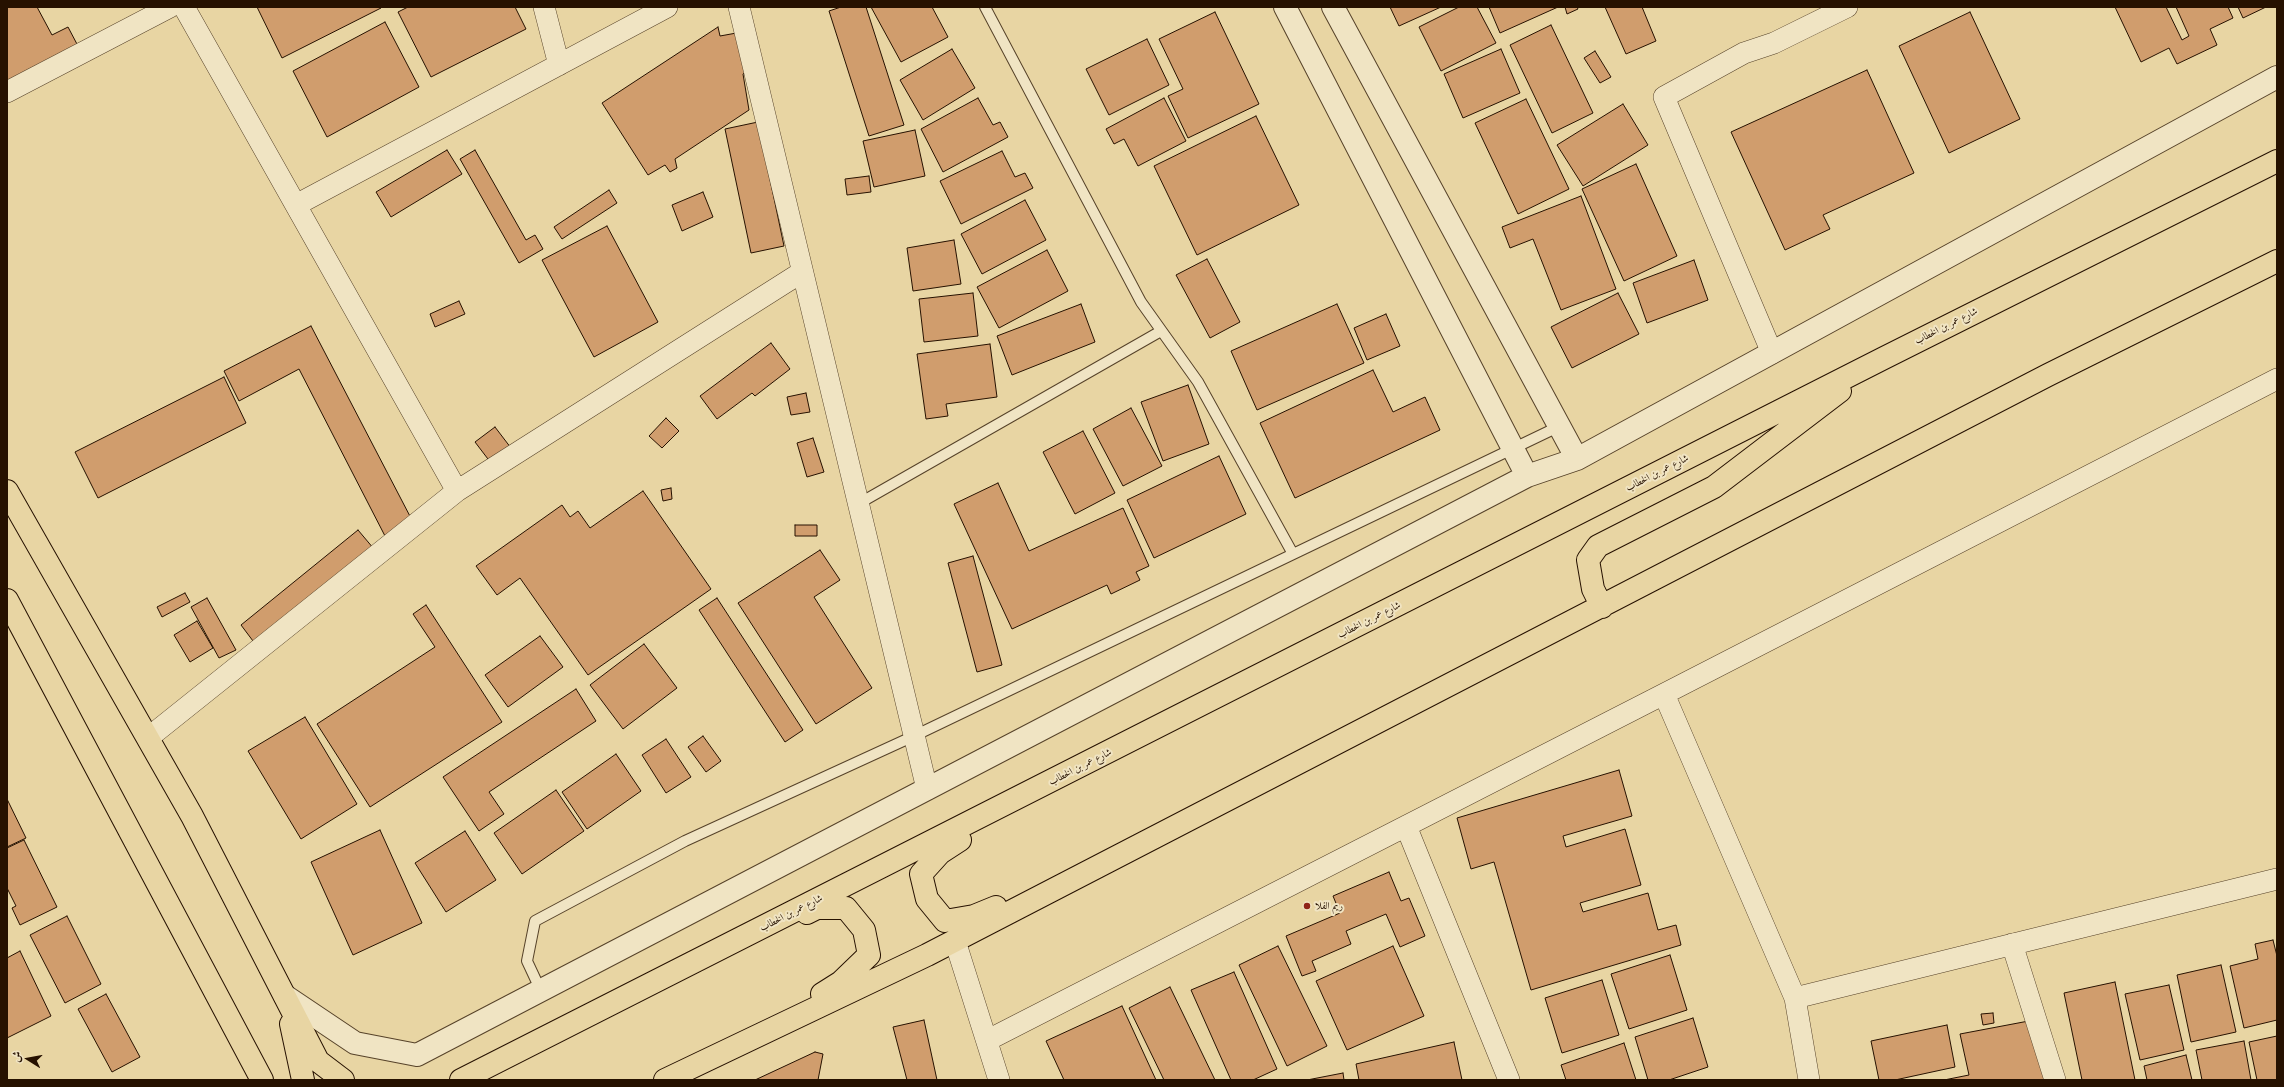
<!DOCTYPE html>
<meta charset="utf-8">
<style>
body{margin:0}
#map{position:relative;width:2284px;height:1087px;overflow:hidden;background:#e8d5a3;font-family:"Libre Caslon Text",Amiri,serif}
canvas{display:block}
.frame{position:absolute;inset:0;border:8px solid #261100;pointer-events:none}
.north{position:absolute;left:8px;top:1039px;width:40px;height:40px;-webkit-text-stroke:3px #f0e4c3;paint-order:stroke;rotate:281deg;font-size:11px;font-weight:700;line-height:16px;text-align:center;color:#261100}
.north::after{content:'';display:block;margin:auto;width:14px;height:18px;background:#261100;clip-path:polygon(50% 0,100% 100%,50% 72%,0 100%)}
</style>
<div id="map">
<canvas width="2284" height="1087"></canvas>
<div class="frame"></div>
<div class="north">ش</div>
</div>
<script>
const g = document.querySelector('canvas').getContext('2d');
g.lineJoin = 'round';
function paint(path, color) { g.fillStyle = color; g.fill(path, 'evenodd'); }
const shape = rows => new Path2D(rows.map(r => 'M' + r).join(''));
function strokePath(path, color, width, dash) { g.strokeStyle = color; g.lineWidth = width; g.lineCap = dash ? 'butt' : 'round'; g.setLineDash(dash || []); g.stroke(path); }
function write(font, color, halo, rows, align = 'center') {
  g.font = font + ' "Libre Caslon Text",Amiri,serif'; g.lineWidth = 4; g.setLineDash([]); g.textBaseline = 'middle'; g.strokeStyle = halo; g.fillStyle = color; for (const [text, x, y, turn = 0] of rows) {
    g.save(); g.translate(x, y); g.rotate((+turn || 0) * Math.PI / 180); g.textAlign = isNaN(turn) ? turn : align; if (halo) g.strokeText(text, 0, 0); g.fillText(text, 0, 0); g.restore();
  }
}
const building = shape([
 [7,7,37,7,52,35,68,27,78,46,7,82,7,7],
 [257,7,381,7,381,8,282,58,257,7],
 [408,7,515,7,526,29,431,77,398,12,408,7],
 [841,7,866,7,904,125,869,136,829,11,841,7],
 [871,7,932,7,948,37,901,62,871,7],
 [1390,7,1441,7,1399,26,1390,7],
 [1459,7,1477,7,1496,43,1441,71,1419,27,1459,7],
 [1489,7,1558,7,1500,33,1489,7],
 [1565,7,1577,7,1578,9,1567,14,1565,7],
 [1605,7,1642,7,1656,41,1626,54,1605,7],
 [2115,7,2166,7,2182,40,2189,36,2176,7,2228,7,2233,18,2210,29,2217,45,2177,64,2169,48,2141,62,2115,7],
 [2238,7,2266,7,2243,18,2238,7],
 [1215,12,1259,104,1188,138,1168,96,1183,89,1159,39,1215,12],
 [1970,12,2020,119,1949,153,1899,46,1970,12],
 [385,22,419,87,327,137,293,71,385,22],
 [1551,25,1593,113,1552,133,1510,45,1551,25],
 [718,27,720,36,742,32,748,70,743,74,749,110,675,159,677,168,670,172,665,165,648,175,602,103,718,27],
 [1147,39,1169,85,1109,115,1086,69,1147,39],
 [952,49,975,88,923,120,900,80,952,49],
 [1501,49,1520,93,1463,118,1444,74,1501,49],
 [1595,51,1611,77,1600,83,1584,58,1595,51],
 [1867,70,1914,173,1823,215,1830,229,1785,250,1731,132,1867,70],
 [978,98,993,125,1000,122,1008,137,943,172,921,129,978,98],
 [1164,98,1186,141,1138,166,1124,139,1114,144,1106,129,1164,98],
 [1526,99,1569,189,1518,214,1475,123,1526,99],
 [1623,104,1648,145,1583,186,1557,145,1623,104],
 [1256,116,1299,205,1197,255,1154,166,1256,116],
 [758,122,784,246,751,253,725,129,758,122],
 [915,130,925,176,874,187,863,141,915,130],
 [447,150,462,174,391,217,376,192,447,150],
 [475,150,526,240,535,235,543,249,519,263,460,159,475,150],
 [1002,151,1015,177,1025,173,1033,188,961,224,940,181,1002,151],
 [1636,164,1677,256,1624,281,1582,189,1636,164],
 [869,176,871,192,847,195,845,179,869,176],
 [609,190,617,203,562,239,554,227,609,190],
 [703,192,713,217,682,231,672,205,703,192],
 [1581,196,1616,289,1561,310,1533,239,1510,248,1502,227,1581,196],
 [1025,200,1046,240,982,274,961,234,1025,200],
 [607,226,658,322,594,357,542,260,607,226],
 [954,240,961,284,913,291,907,248,954,240],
 [1047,250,1068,291,999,328,977,287,1047,250],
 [1207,259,1240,322,1210,338,1176,275,1207,259],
 [1694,260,1708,300,1647,323,1633,283,1694,260],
 [973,293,978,336,924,342,919,299,973,293],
 [1618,293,1639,334,1572,368,1551,327,1618,293],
 [459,301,465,314,435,327,430,314,459,301],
 [1081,304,1095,342,1012,375,997,336,1081,304],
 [1337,304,1364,363,1257,410,1231,351,1337,304],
 [1386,314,1400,346,1367,360,1354,328,1386,314],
 [311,326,413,522,385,536,299,369,239,401,224,371,311,326],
 [771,343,790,369,755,396,752,393,717,419,700,396,771,343],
 [990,344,997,397,946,404,948,416,926,419,917,354,990,344],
 [1373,370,1393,412,1425,397,1440,430,1295,498,1260,423,1373,370],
 [224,377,246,423,98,498,75,452,224,377],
 [1188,385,1209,444,1163,461,1141,402,1188,385],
 [806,393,810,412,791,415,787,397,806,393],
 [1131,408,1162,466,1123,486,1093,429,1131,408],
 [666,418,679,431,662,448,649,436,666,418],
 [495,427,511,448,491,463,475,442,495,427],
 [1083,431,1115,493,1075,514,1043,452,1083,431],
 [813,438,824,472,807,477,797,443,813,438],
 [1219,456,1246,514,1154,558,1127,500,1219,456],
 [998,483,1029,551,1123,508,1149,566,1136,572,1140,580,1111,594,1107,585,1012,629,954,504,998,483],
 [671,488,672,499,663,501,661,490,671,488],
 [643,491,711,589,588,675,520,578,497,595,476,566,562,505,570,517,578,511,590,528,643,491],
 [795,525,817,525,817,536,795,536,795,525],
 [358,530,374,549,256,645,241,625,358,530],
 [820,550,840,580,814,597,872,688,816,724,738,603,820,550],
 [973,556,1002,665,977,672,948,563,973,556],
 [185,593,190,602,162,617,157,607,185,593],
 [207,598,236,650,219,658,191,607,207,598],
 [717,598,803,730,785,742,699,610,717,598],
 [426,605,502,722,370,807,317,724,435,647,413,614,426,605],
 [197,621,213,648,190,662,174,635,197,621],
 [540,636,563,667,508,707,485,675,540,636],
 [644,644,677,688,623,729,590,685,644,644],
 [576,689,596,721,489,792,504,814,479,831,443,777,576,689],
 [305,717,357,804,301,839,248,751,305,717],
 [703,736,721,761,706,772,688,747,703,736],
 [666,739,691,777,666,793,642,755,666,739],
 [616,754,641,791,587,829,562,792,616,754],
 [1619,770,1632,816,1563,836,1566,847,1625,829,1641,885,1580,903,1583,912,1648,893,1658,930,1676,925,1681,945,1531,990,1494,862,1471,869,1457,818,1619,770],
 [556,790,584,831,522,874,494,833,556,790],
 [7,799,26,838,7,847,7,799],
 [380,830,422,923,353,955,311,862,380,830],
 [465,831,496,880,446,912,415,863,465,831],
 [24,840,57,907,20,925,12,908,16,906,7,888,7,848,24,840],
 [1389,872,1401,901,1409,898,1425,936,1400,947,1386,914,1346,931,1351,944,1312,961,1316,971,1302,976,1286,936,1340,913,1333,896,1389,872],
 [67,916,101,984,65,1003,30,935,67,916],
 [2273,940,2277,956,2277,1020,2244,1028,2230,966,2258,959,2255,944,2273,940],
 [1278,946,1327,1046,1287,1066,1239,965,1278,946],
 [1393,946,1424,1016,1347,1050,1316,981,1393,946],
 [20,951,51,1016,7,1038,7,958,20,951],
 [1670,955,1687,1010,1629,1029,1611,974,1670,955],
 [2221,965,2236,1032,2191,1042,2177,975,2221,965],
 [1234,972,1277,1069,1253,1080,1231,1080,1191,990,1234,972],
 [1602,980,1619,1035,1562,1053,1545,998,1602,980],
 [2115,982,2135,1080,2082,1080,2064,993,2115,982],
 [2169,985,2184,1050,2140,1060,2125,994,2169,985],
 [1170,987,1215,1080,1164,1080,1129,1008,1170,987],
 [106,994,140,1057,112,1072,78,1009,106,994],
 [1122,1006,1156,1080,1064,1080,1046,1041,1122,1006],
 [1993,1013,1994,1023,1983,1025,1981,1014,1993,1013],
 [1693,1018,1708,1067,1669,1080,1648,1080,1635,1037,1693,1018],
 [924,1020,937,1080,907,1080,893,1027,924,1020],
 [2034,1020,2046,1080,1944,1080,1969,1075,1960,1034,2034,1020],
 [1947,1025,1955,1067,1895,1080,1879,1080,1871,1041,1947,1025],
 [2277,1036,2277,1080,2257,1080,2249,1042,2277,1036],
 [2244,1041,2251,1080,2202,1080,2196,1050,2244,1041],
 [1454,1042,1462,1080,1359,1080,1356,1064,1454,1042],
 [1624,1043,1636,1080,1566,1080,1561,1065,1624,1043],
 [815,1052,823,1054,818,1080,755,1080,815,1052],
 [2186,1055,2192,1080,2147,1080,2144,1066,2186,1055],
 [1343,1073,1344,1080,1307,1080,1343,1073]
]);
paint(building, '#d09d6d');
strokePath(building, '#261100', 1);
const service = shape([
 [985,7,1141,302,1198,382,1293,554],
 [858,504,1161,331],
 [541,991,527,961,535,921,685,841,914,736,1560,426]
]);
const minor = shape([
 [184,7,457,491],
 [544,7,559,65],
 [739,7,927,789],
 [7,92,170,7],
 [296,205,667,7],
 [1772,353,1664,97,1744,53,1774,43,1847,7],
 [148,738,457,491,802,272],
 [1406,826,1509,1080],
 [955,941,999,1080],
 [2012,944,2055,1080],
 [1795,998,1664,694,2277,379],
 [988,1040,1664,694],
 [1809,1080,1795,998,2277,879]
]);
const tertiary = shape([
 [1285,7,1527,476],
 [1333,7,1577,459],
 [285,996,355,1043,417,1055,1527,476,1577,459,2277,77]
]);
const primary = shape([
 [7,491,192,816,318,1061,343,1080],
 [7,600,262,1080],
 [1602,607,1593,589,1588,560,1598,546,1714,487,1840,391],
 [960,840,940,853,921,874,927,899,945,921,974,916,996,907],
 [807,913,817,908,846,908,864,930,869,955,841,982,822,994],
 [291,1024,303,1080],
 [461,1080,1884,358,2277,161],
 [665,1080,927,955,2048,375,2277,261]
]);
strokePath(service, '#564229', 12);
strokePath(minor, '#564229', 22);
strokePath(tertiary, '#564229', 24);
strokePath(primary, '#261100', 24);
strokePath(service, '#f0e4c3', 10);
strokePath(minor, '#f0e4c3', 21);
strokePath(tertiary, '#f0e4c3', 22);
strokePath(primary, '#e8d5a3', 22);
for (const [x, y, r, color] of [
 [1307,906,4,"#8f2418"]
]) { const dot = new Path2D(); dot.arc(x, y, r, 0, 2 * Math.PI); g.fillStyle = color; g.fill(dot); strokePath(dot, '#f0e4c3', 1.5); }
write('10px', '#261100', '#f0e4c3', [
 ["شارع عمر بن الخطاب",1946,326,-27],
 ["شارع عمر بن الخطاب",1657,473,-27],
 ["شارع عمر بن الخطاب",1369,620,-27],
 ["شارع عمر بن الخطاب",1080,767,-27],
 ["شارع عمر بن الخطاب",791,913,-27]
]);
write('10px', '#261100', '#f0e4c3', [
 ["ريم الفلا",1315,906]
], 'left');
</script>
